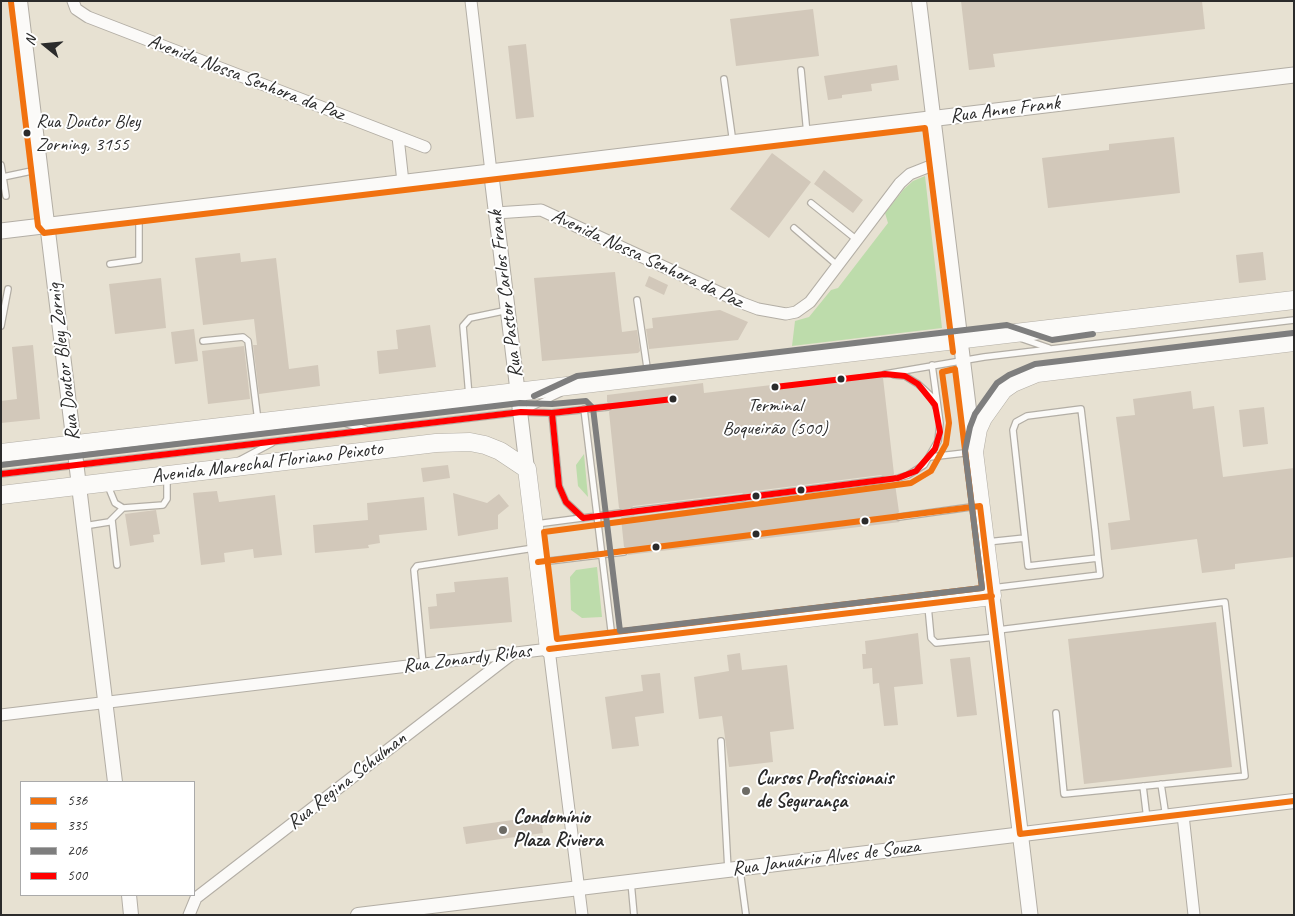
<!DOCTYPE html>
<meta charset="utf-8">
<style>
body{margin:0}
#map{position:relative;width:1295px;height:916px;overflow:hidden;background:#e7e1d2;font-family:Caveat,sans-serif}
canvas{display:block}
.frame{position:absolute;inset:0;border:2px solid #2b2b2b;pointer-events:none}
.legend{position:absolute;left:20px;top:781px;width:175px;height:115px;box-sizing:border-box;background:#fff;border:1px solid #aaa;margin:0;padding:6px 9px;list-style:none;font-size:15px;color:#2b2b2b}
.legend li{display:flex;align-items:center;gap:10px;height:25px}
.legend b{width:25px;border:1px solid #aaa}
.north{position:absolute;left:20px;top:20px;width:50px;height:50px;-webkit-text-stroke:4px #fff;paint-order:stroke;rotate:287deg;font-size:14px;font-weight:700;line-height:20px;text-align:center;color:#2b2b2b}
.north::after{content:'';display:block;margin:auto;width:18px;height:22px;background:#2b2b2b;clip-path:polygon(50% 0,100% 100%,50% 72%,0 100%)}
</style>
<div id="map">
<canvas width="1295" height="916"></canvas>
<div class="frame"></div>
<ul class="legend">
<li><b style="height:6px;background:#f17210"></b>536</li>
<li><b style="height:6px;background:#f17210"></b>335</li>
<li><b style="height:6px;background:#7e7e7e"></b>206</li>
<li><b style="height:6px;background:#f00"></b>500</li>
</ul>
<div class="north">N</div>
</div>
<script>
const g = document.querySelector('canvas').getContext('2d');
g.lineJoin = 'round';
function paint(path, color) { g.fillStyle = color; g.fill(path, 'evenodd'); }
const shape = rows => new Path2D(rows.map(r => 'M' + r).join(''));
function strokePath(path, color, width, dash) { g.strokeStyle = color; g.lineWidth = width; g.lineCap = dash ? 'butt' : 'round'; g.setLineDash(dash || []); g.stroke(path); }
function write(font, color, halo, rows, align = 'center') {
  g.font = font + ' Caveat,sans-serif'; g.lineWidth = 4; g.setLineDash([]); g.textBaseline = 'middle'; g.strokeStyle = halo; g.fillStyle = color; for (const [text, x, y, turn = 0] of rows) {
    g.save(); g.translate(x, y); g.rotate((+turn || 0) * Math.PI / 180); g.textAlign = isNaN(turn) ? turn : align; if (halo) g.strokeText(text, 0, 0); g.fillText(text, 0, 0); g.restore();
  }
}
paint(shape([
 [925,176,942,328,792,346,795,321,809,317,831,290,838,288,888,223,885,213,904,189,913,181],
 [584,454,588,497,578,486,576,465],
 [597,567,602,617,582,618,571,610,570,577,576,570]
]), '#bddcab');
paint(shape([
 [961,1,1202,1,1205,29,993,54,995,67,969,70],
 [813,9,819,56,736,66,730,19],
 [526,44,534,117,516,119,508,46],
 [897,65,899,80,871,84,872,91,842,95,842,98,828,100,824,76],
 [1174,137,1180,193,1048,208,1042,158,1109,150,1109,144],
 [772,153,811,182,769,238,730,209],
 [824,170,863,200,853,213,814,184],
 [1263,252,1266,280,1239,283,1236,255],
 [240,253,241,262,276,258,289,369,318,365,320,386,259,394,253,345,257,345,254,319,203,325,195,258],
 [615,272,622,332,637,330,640,351,638,353,542,361,534,278],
 [649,276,668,285,664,295,645,286],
 [161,278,166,328,115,334,109,284],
 [720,310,748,322,738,340,649,349,646,329,653,328,652,318],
 [430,325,436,367,379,374,377,351,398,349,396,330],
 [194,329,198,361,175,364,171,332],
 [33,345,40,419,1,423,1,401,17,399,12,347],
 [244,346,250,399,208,404,202,351],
 [881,372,883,378,894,474,890,480,895,484,899,512,894,517,900,522,628,555,628,550,624,547,621,518,625,513,619,508,609,412,613,406,607,402,607,395,703,383,704,393],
 [881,475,887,480,883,485,757,501,751,497,755,491],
 [742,493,748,497,744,503,635,516,629,512,633,506],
 [1191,391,1193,409,1214,406,1223,477,1294,468,1294,557,1235,564,1235,569,1202,573,1197,539,1111,550,1108,523,1130,520,1116,417,1135,415,1133,399],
 [1264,407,1268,444,1243,447,1239,410],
 [448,465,450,478,423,482,421,468],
 [217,491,219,502,275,495,282,555,254,558,253,549,224,553,225,562,201,565,193,493],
 [453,493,487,503,499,494,509,506,498,515,498,529,458,536],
 [424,497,427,530,379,535,380,543,368,545,369,548,315,553,313,525,368,520,367,503],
 [156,510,160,534,153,535,154,542,130,546,125,514],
 [508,577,512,622,430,629,428,607,437,606,436,594,455,592,454,582],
 [1216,622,1232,767,1084,784,1068,639],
 [918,633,923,684,894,687,898,725,884,726,879,683,873,684,872,668,863,669,862,654,866,654,865,641],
 [740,653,742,670,787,665,794,729,770,732,773,762,729,767,722,716,699,719,694,677,729,671,727,655],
 [970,657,977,715,957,717,950,659],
 [660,673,664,713,635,717,639,746,612,749,605,697,643,691,641,675],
 [541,816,543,833,466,844,463,827]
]), '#d2c8ba');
const service = shape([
 [801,70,807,134],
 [724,79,733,143],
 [1,165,3,177,41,169],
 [3,177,6,196],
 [811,203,857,240],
 [794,228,837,265],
 [110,264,139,260,139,214],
 [637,300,648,374],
 [1,326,8,289],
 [1020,338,1049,348],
 [203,341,243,337,248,341,258,421],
 [885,374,984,357,1294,320],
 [894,375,905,376,918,384,931,396,936,407],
 [469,396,463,326,470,318,508,310],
 [584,409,612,638],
 [521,412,561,393],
 [552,413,559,486,566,502,583,518],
 [333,420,365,429],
 [930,457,973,452],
 [238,461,272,443],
 [1,474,521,412,552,413,608,407],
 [895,479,908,475,924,465,938,441,940,423,932,365],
 [108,486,115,503,123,508,163,505,167,499,167,477],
 [756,496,882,480],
 [634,511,743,498],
 [899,517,978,506],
 [112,520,117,565],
 [536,524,620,513],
 [84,526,109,522,123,508],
 [987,542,1025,538],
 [541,562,624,552],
 [992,588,1100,575,1098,558,1095,529,1088,468,1081,409,1027,416,1016,422,1013,430,1028,566,1098,558],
 [928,606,931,638,936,643,996,637],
 [998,630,1225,602,1245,776,1064,794,1056,713],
 [423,664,414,570,417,566,534,548],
 [721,741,728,870],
 [1161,784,1166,817],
 [1143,786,1147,819],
 [740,870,746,915],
 [631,882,634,915]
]);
const minor = shape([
 [73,1,76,9,88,17,425,147],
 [471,1,491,172],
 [398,137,403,182],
 [496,213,541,210,742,303,758,309,786,314,796,312,810,302,900,183,910,174,938,163],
 [1,715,549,649,582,915],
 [1183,815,1194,915],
 [189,915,196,898,512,654]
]);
const tertiary = shape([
 [20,1,115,782],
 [919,1,973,442],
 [491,172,527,469],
 [129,895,131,915],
 [358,915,1294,801]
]);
const secondary = shape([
 [1,231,1294,75],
 [992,596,1030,915]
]);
const primary = shape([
 [1,453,1294,300],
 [1,495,436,443,470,442,485,445,500,451,527,469,549,649,992,596,974,452,978,429,983,418,1003,390,1013,383,1037,373,1294,342]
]);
strokePath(service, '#b3aea5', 8);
strokePath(minor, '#b3aea5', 13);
strokePath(tertiary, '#b3aea5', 16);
strokePath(secondary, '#b3aea5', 17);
strokePath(primary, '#b3aea5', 19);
strokePath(service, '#fbfaf8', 5.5);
strokePath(minor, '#fbfaf8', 11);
strokePath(tertiary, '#fbfaf8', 14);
strokePath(secondary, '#fbfaf8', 15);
strokePath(primary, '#fbfaf8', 18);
strokePath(shape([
 [980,506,1020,834],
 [538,562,980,506],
 [549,649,992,596],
 [1020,834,1294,801]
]), '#f17210', 6);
strokePath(shape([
 [11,2,38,226,44,233,925,128,953,352],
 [955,369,982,588,557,639,544,532,911,483,931,471,946,444,949,423,942,372,955,369]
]), '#f17210', 6);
strokePath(shape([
 [534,396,577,376,1007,325,1052,340,1093,334],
 [1,465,520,403,552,404,586,401,593,408,620,631,982,588,965,451,970,427,975,414,997,383,1009,375,1035,364,1293,333]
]), '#7e7e7e', 6);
strokePath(shape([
 [552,413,559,486,566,502,583,518,898,478,916,471,935,449,940,432,935,405,918,384,905,376,885,374,775,387],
 [1,474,521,412,552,413,673,399]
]), '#f00', 6);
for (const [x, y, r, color] of [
 [27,133,4.5,"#2b2b2b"],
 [841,379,4.5,"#2b2b2b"],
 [775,387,4.5,"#2b2b2b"],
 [673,399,4.5,"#2b2b2b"],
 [801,490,4.5,"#2b2b2b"],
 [756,496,4.5,"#2b2b2b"],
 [865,521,4.5,"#2b2b2b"],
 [756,534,4.5,"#2b2b2b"],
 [656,547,4.5,"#2b2b2b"],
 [746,791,5,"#6d6b65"],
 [503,830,5,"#6d6b65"]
]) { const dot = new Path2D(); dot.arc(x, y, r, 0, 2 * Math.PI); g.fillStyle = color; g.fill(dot); strokePath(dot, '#fff', 2); }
write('19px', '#2b2b2b', '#fff', [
 ["Rua Doutor Bley",36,122],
 ["Zorning, 3155",36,145],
 ["Terminal",775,406,"center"],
 ["Boqueirão (500)",775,429,"center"]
], 'left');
write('20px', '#2b2b2b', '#fff', [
 ["Avenida Nossa Senhora da Paz",246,78,21],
 ["Rua Anne Frank",1005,110,-7],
 ["Avenida Nossa Senhora da Paz",647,259,25],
 ["Rua Pastor Carlos Frank",506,294,-97],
 ["Rua Doutor Bley Zornig",64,362,-97],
 ["Avenida Marechal Floriano Peixoto",267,463,-7],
 ["Rua Zonardy Ribas",467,659,-7],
 ["Rua Regina Schulman",347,781,-38],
 ["Rua Januário Alves de Souza",826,858,-7]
]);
write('bold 20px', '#2b2b2b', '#fff', [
 ["Cursos Profissionais",756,779],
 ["de Segurança",756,802],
 ["Condomínio",513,818],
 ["Plaza Riviera",513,841]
], 'left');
</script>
